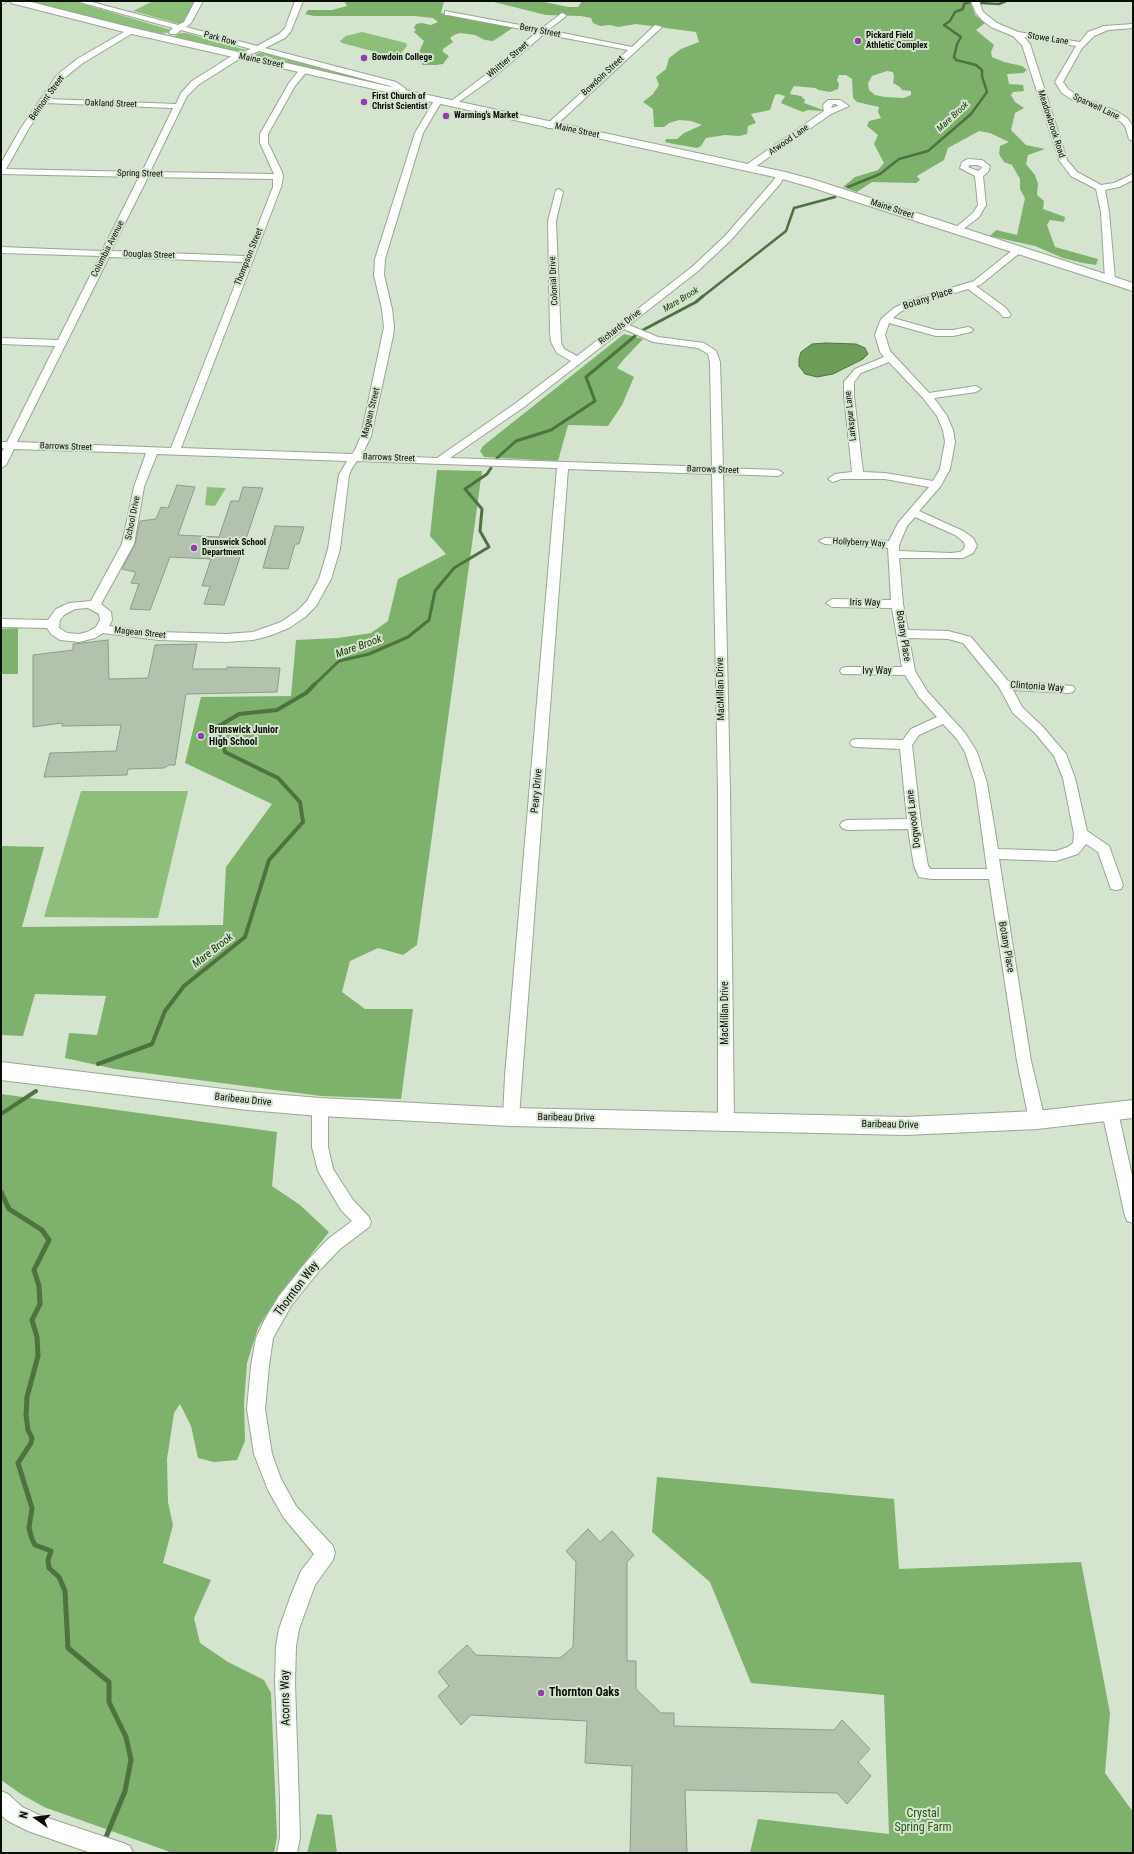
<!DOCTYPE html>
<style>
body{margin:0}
#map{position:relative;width:1134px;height:1854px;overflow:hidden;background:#d4e4cf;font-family:"Roboto Condensed",sans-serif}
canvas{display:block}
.frame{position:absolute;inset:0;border:2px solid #090e07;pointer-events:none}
.north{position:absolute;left:16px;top:1798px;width:40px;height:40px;-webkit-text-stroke:3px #d4e4cf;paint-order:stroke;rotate:284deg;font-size:11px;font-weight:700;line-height:16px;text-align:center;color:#090e07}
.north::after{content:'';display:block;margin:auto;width:14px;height:18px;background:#090e07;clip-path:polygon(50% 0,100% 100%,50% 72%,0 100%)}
</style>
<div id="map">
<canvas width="1134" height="1854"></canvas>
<div class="frame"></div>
<div class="north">N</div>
</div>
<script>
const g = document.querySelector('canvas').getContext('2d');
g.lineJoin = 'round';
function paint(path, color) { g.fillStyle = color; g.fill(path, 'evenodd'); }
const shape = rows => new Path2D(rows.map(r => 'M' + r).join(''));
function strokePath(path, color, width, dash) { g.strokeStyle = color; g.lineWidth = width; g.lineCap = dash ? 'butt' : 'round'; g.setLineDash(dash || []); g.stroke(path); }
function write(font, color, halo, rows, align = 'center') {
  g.font = font + ' "Roboto Condensed",sans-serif'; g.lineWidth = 4; g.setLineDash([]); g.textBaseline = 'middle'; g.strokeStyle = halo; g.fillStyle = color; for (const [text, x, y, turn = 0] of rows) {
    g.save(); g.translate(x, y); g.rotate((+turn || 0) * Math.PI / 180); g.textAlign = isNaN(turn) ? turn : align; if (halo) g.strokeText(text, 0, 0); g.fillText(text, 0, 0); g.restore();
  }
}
paint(shape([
 [25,1,73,1,171,30,167,33,158,34],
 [153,1,194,1,187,18,180,24,133,11],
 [362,32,406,43,407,46,401,53,387,55,342,43,340,41,346,36],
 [180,33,186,33,246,50,240,53,173,37],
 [264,52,393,86,393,88,256,56,256,54],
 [207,487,226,488,215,506,205,505],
 [81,791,188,791,158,918,44,917]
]), '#8dbf7b');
paint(shape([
 [344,1,444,1,441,13,514,27,493,41,485,40,475,35,460,33,454,35,450,38,453,42,443,49,443,52,449,56,443,64,436,65,422,65,423,60,416,59,424,41,414,32,416,30,414,28,416,24,422,23,431,25,438,22,433,18,414,16,314,16,305,14,308,10,332,10,347,6],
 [490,1,540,1,568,7,578,7,582,1,970,1,975,15,985,23,976,30,994,45,991,52,992,57,1004,62,1022,66,1027,70,1023,73,1007,74,1009,84,1023,85,1024,91,1013,92,1011,95,1015,102,1024,108,1015,113,1011,130,1026,145,1045,149,1028,155,1026,164,1035,175,1038,184,1037,195,1044,201,1043,209,1065,217,1064,222,1050,220,1047,225,1055,247,1098,259,1096,265,1083,263,1063,258,1035,246,990,236,996,230,1017,235,1025,198,1020,189,1020,179,1012,165,1004,162,999,154,1000,146,1009,142,990,133,979,131,948,148,944,160,917,176,920,180,916,183,872,182,857,192,843,187,855,177,878,170,884,163,874,144,878,135,867,126,869,121,881,118,878,112,879,107,857,102,853,98,852,79,846,75,839,75,837,80,839,84,838,89,830,92,819,90,815,88,794,86,791,91,790,94,801,96,805,100,804,103,823,110,823,111,808,110,803,112,795,109,781,103,785,96,778,94,775,95,770,110,751,114,756,123,748,126,747,134,739,136,725,135,706,138,701,146,697,148,674,144,665,142,666,139,677,139,684,133,702,125,691,121,679,120,669,123,664,127,654,127,653,109,643,102,653,94,659,85,656,77,666,69,669,58,681,49,699,42,696,32,636,24,618,27,610,25,600,26,593,23,591,18,581,16,546,15],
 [887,71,893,72,894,77,893,83,900,87,902,90,911,91,911,95,904,98,885,97,875,95,869,90,868,83,872,76],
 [624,334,643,339,624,359,617,368,634,377,622,405,608,426,568,425,558,461,484,457,480,451,483,446],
 [437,470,482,471,417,945,403,955,378,948,350,961,342,992,365,1009,413,1009,401,1099,321,1096,115,1069,65,1058,69,1033,97,1035,106,996,35,994,23,1036,1,1035,1,846,44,847,22,927,223,925,226,867,272,804,185,763,201,697,291,696,296,640,338,638,371,633,388,621,398,579,446,554,430,536],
 [18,628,18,674,1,674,1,629],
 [1,1094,277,1132,272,1186,300,1205,329,1232,278,1296,258,1328,247,1363,244,1403,245,1441,237,1460,214,1462,198,1458,191,1426,180,1404,174,1413,167,1459,168,1502,173,1525,163,1563,211,1580,194,1618,200,1643,228,1662,264,1680,271,1693,277,1837,274,1853,173,1853,44,1807,21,1794,1,1780],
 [657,1477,894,1499,899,1569,1081,1562,1110,1713,1105,1773,1133,1812,1133,1853,750,1853,758,1819,889,1834,884,1695,751,1683,710,1582,652,1532],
 [317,1814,332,1815,337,1853,307,1853]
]), '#7eb16b');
const water = shape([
 [826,343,856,344,865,348,868,354,863,359,833,374,817,377,805,374,799,366,799,359,801,352,812,344,826,343]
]);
paint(water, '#6c9e59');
strokePath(water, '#4e7340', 1);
strokePath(shape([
 [981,3,999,4,1006,1],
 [848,187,880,174,899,159,928,151,971,114,987,92,982,76,982,70,976,65,956,60,954,57,957,44,961,37,944,25,950,21,955,12,963,9,964,4,970,2],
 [702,297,786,231,794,208,835,197]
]), '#4e7340', 2.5);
strokePath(shape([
 [643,330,696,302,703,296],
 [497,458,516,441,551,430,595,401,586,377,635,336],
 [314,685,339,661,369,654,408,637,429,620,435,591,454,568,489,547,480,531,482,509,465,489,487,474,491,468]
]), '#4e7340', 3);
strokePath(shape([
 [98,1064,152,1044,165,1011,184,986,245,937,269,860,303,822,300,802,278,778,225,752,219,726,239,714,277,710,306,693,315,684],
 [1,1114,36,1091]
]), '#4e7340', 4);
strokePath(shape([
 [1,1192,9,1209,42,1230,49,1240,34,1270,39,1286,40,1304,32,1320,37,1337,38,1356,27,1397,26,1415,28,1430,32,1438,31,1443,18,1463,32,1508,29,1528,32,1539,35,1545,51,1551,48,1560,49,1568,59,1577,65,1591,68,1648,109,1682,109,1702,126,1737,131,1760,125,1791,104,1842]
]), '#4e7340', 5);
const building = shape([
 [177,485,195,487,178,535,219,537,231,501,239,501,243,487,263,488,224,605,204,604,210,586,202,586,211,559,170,557,150,610,130,609,139,584,131,583,136,572,122,569,135,544,140,521,156,519,161,507,168,508,177,485],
 [275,526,304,527,299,544,295,544,288,569,263,568,275,526],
 [108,640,109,679,148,678,155,645,197,644,192,669,227,669,227,667,280,668,277,692,186,694,175,765,169,765,164,768,128,769,127,775,44,777,50,753,116,751,121,725,62,726,62,723,33,727,33,655,73,650,73,644,108,640],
 [588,1529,600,1542,612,1531,634,1555,627,1562,627,1661,636,1661,636,1689,661,1713,674,1713,674,1726,834,1730,842,1720,870,1749,858,1762,871,1776,847,1804,837,1793,685,1790,687,1853,630,1853,632,1766,585,1763,587,1721,471,1715,461,1725,438,1696,449,1686,438,1672,467,1645,476,1655,560,1658,573,1647,576,1562,566,1551,588,1529]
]);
paint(building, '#b2c2ad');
strokePath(building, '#8d9c88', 1);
const street = shape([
 [1,1,7,1,1,5,1,1],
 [76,1,88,1,178,25,184,22,195,1,203,1,191,23,186,27,257,46,279,34,285,28,295,1,303,1,291,31,285,38,265,48,396,82,406,89,403,94,397,94,398,90,390,86,259,51,236,61,198,85,187,96,150,172,274,174,260,143,260,134,289,83,301,68,304,68,308,70,295,86,268,134,268,143,282,172,283,177,281,187,181,448,352,454,355,450,361,436,384,327,382,309,374,275,375,259,415,133,435,99,441,99,442,101,423,133,385,259,384,275,392,309,394,327,393,336,371,436,362,455,437,458,516,403,571,361,557,353,551,342,550,333,548,221,556,190,559,189,563,192,556,221,561,342,564,349,577,356,692,267,725,236,773,181,778,173,781,172,785,175,780,184,731,240,698,271,629,325,658,337,704,343,716,351,720,362,723,468,778,470,783,473,778,476,723,474,730,790,734,1122,731,1127,726,1129,721,1127,718,1122,718,790,712,474,568,469,519,1117,516,1122,511,1123,506,1122,503,1117,505,1076,557,468,357,461,352,468,349,475,340,549,331,579,316,606,305,617,289,628,269,636,253,640,226,642,159,640,103,633,95,638,79,642,60,640,51,634,47,628,1,627,1,619,48,620,56,609,69,603,91,601,122,544,134,487,146,453,14,449,6,465,1,468,1,454,4,448,1,448,1,442,7,442,55,346,1,344,1,338,58,340,100,256,1,253,1,247,102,251,139,177,1,174,1,163,21,128,57,75,77,59,129,29,136,31,83,63,63,79,49,99,176,104,181,93,192,81,230,57,251,49,181,30,176,34,170,34,169,32,173,28,76,1],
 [46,103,173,108,142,172,6,169,29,128,46,103],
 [148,177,273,179,273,187,246,256,111,251,148,177],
 [109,257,244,262,171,448,17,442,109,257],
 [624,329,653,342,698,348,708,354,710,362,712,467,450,458,524,407,624,329],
 [157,454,347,461,339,475,328,549,319,579,307,601,297,611,281,622,253,632,226,634,159,632,109,626,112,620,111,612,101,604,134,544,144,487,157,454],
 [88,608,99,614,100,620,96,627,87,632,79,634,67,633,59,628,60,620,64,615,75,609,88,608],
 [971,1,979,1,983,12,997,23,1018,32,1080,42,1088,32,1104,26,1133,24,1133,28,1108,30,1094,36,1082,48,1063,82,1068,89,1077,95,1118,112,1127,118,1133,126,1133,141,1129,139,1125,126,1121,122,1112,116,1071,99,1062,93,1055,82,1076,46,1024,37,1030,44,1067,160,1077,172,1101,185,1114,183,1133,174,1133,180,1119,187,1105,190,1109,212,1115,279,1113,281,1107,281,1105,279,1101,212,1096,189,1071,176,1059,160,1022,45,1013,36,991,27,982,20,976,13,971,1],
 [445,11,541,29,562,13,566,15,565,17,548,30,632,47,655,25,662,27,553,128,547,128,547,124,628,50,544,34,494,77,453,106,449,104,450,102,488,73,537,32,448,15,445,15,445,11],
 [828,100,840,100,849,106,831,114,752,169,746,169,746,165,824,111,823,105,828,100],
 [833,104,836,104,838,106,831,108,833,104],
 [968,159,982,160,990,166,988,172,983,176,986,205,979,217,958,233,955,232,955,228,973,213,978,205,975,176,960,168,962,162,968,159],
 [970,165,977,165,982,167,981,169,978,171,968,167,970,165],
 [1018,247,1021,248,1022,250,1021,252,980,285,976,286,1006,308,1011,315,1009,317,1003,317,999,312,968,289,914,305,900,312,893,318,936,330,953,330,968,327,971,328,973,330,971,332,953,336,936,336,889,323,885,335,890,351,929,393,976,386,981,389,976,392,934,398,947,416,953,430,955,442,950,469,940,487,919,511,963,531,973,538,977,546,973,553,963,558,899,558,903,604,908,630,948,631,971,637,1008,681,1073,686,1075,689,1073,692,1069,693,1013,690,1022,707,1043,727,1066,754,1075,778,1087,831,1109,846,1123,885,1121,889,1116,890,1111,889,1098,852,1086,844,1078,854,1056,861,999,859,1031,1061,1045,1120,1042,1125,1037,1127,1032,1125,1029,1120,1017,1061,989,879,931,879,919,877,914,866,908,829,847,830,842,828,840,825,842,822,847,820,907,819,900,749,856,747,852,746,850,743,852,740,856,739,903,740,911,729,937,717,919,697,905,675,842,674,840,671,842,668,846,667,902,667,892,608,832,607,826,603,832,599,891,600,888,548,825,544,819,541,825,538,889,541,898,523,929,487,885,479,841,479,833,482,828,479,835,474,852,472,844,396,844,382,855,369,884,357,880,352,875,335,881,319,894,308,908,301,974,281,1015,248,1018,247],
 [889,362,923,398,937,416,943,430,945,442,940,469,933,481,885,473,863,472,854,396,854,382,861,373,889,362],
 [915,517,955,535,964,542,965,546,964,549,960,552,951,553,899,551,899,545,907,526,915,517],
 [909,638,948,639,963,643,999,687,1013,713,1035,733,1054,756,1063,778,1074,834,1073,843,1068,847,1056,851,998,849,987,783,977,752,965,733,927,691,915,671,909,638],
 [943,724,957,739,965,752,975,783,987,869,931,869,928,866,921,824,912,745,919,735,943,724],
 [320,1101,325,1102,328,1107,328,1147,333,1169,353,1200,369,1217,371,1222,369,1227,340,1249,319,1271,291,1306,273,1338,269,1366,265,1409,272,1454,281,1479,296,1506,333,1546,335,1553,333,1560,315,1585,299,1629,296,1646,295,1682,300,1838,297,1853,277,1853,280,1838,280,1798,275,1682,276,1646,279,1629,291,1595,301,1571,314,1554,284,1518,268,1490,254,1454,247,1409,251,1366,256,1338,265,1319,279,1296,307,1261,328,1239,352,1221,341,1210,318,1171,312,1147,312,1107,315,1102,320,1101],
 [1110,1106,1115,1107,1118,1112,1133,1180,1133,1223,1127,1221,1125,1216,1102,1112,1105,1107,1110,1106],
 [1,1791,8,1794,22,1807,39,1815,123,1843,130,1846,133,1853,91,1853,28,1831,8,1821,1,1815,1,1791]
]);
const secondary = shape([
 [10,1,27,1,133,28,400,89,785,172,815,180,1133,283,1133,291,807,186,779,178,400,95,132,34,11,3,10,1],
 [1,1062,248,1092,320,1098,511,1108,906,1117,1037,1111,1133,1100,1133,1118,1037,1129,906,1135,511,1126,320,1116,248,1110,1,1080,1,1062]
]);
strokePath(street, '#98a793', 2);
strokePath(secondary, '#98a793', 2);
paint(street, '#fff');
paint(secondary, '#fff');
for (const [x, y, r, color] of [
 [858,41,4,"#913daa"],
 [364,58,4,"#913daa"],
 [364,102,4,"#913daa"],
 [446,116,4,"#913daa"],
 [194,548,4,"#913daa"],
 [201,736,4,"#913daa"],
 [541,1693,4,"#913daa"]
]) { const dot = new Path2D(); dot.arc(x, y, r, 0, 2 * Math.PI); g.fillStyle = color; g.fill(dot); strokePath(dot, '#d4e4cf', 1.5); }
write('9px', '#090e07', '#d4e4cf', [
 ["Berry Street",540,31,11],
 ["Park Row",220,39,15],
 ["Stowe Lane",1048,39,9],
 ["Whittier Street",508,60,-40],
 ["Maine Street",261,61,12],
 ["Bowdoin Street",603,76,-43],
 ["Belmont Street",47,98,-54],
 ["Oakland Street",111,104,2],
 ["Sparwell Lane",1096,107,25],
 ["Meadowbrook Road",1051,124,72],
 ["Maine Street",577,131,12],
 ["Atwood Lane",789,140,-35],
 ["Spring Street",140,174,1],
 ["Maine Street",892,209,18],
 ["Columbia Avenue",108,249,-63],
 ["Douglas Street",149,255,2],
 ["Thompson Street",249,257,-68],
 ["Colonial Drive",554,281,-93],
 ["Richards Drive",620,327,-38],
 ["Magean Street",371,413,-76],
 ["Larkspur Lane",851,416,-96],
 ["Barrows Street",66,447,2],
 ["Barrows Street",389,458,2],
 ["Barrows Street",713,470,2],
 ["School Drive",133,518,-79],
 ["Hollyberry Way",859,543,3],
 ["Magean Street",140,633,6]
]);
write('bold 9px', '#090e07', '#d4e4cf', [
 ["Pickard Field",866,36],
 ["Athletic Complex",866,46],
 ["Bowdoin College",372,58],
 ["First Church of",372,97],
 ["Christ Scientist",372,107],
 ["Warming's Market",454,116],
 ["Brunswick School",202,543],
 ["Department",202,553]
], 'left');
write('italic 9px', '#143504', '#d4e4cf', [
 ["Mare Brook",953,117,-43],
 ["Mare Brook",681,300,-31]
]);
write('10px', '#090e07', '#d4e4cf', [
 ["Botany Place",928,299,-18],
 ["Iris Way",865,603,1],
 ["Botany Place",903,636,81],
 ["Ivy Way",877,671],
 ["Clintonia Way",1037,687,4],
 ["MacMillan Drive",721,689,-91],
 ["Peary Drive",537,791,-85],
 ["Dogwood Lane",914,819,-97],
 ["Botany Place",1006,947,80],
 ["MacMillan Drive",725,1013,-90],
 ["Baribeau Drive",243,1100,6],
 ["Baribeau Drive",566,1118,1],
 ["Baribeau Drive",890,1125,1]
]);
write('bold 10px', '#090e07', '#d4e4cf', [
 ["Brunswick Junior",209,730],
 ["High School",209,742]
], 'left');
write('italic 11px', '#143504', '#d4e4cf', [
 ["Mare Brook",359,647,-20],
 ["Mare Brook",213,951,-38]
]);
write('12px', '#090e07', '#d4e4cf', [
 ["Thornton Way",297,1289,-53],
 ["Acorns Way",286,1698,-91]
]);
write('bold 12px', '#090e07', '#d4e4cf', [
 ["Thornton Oaks",549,1693]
], 'left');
write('12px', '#285811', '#d4e4cf', [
 ["Crystal",923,1814],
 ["Spring Farm",923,1828]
]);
</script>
